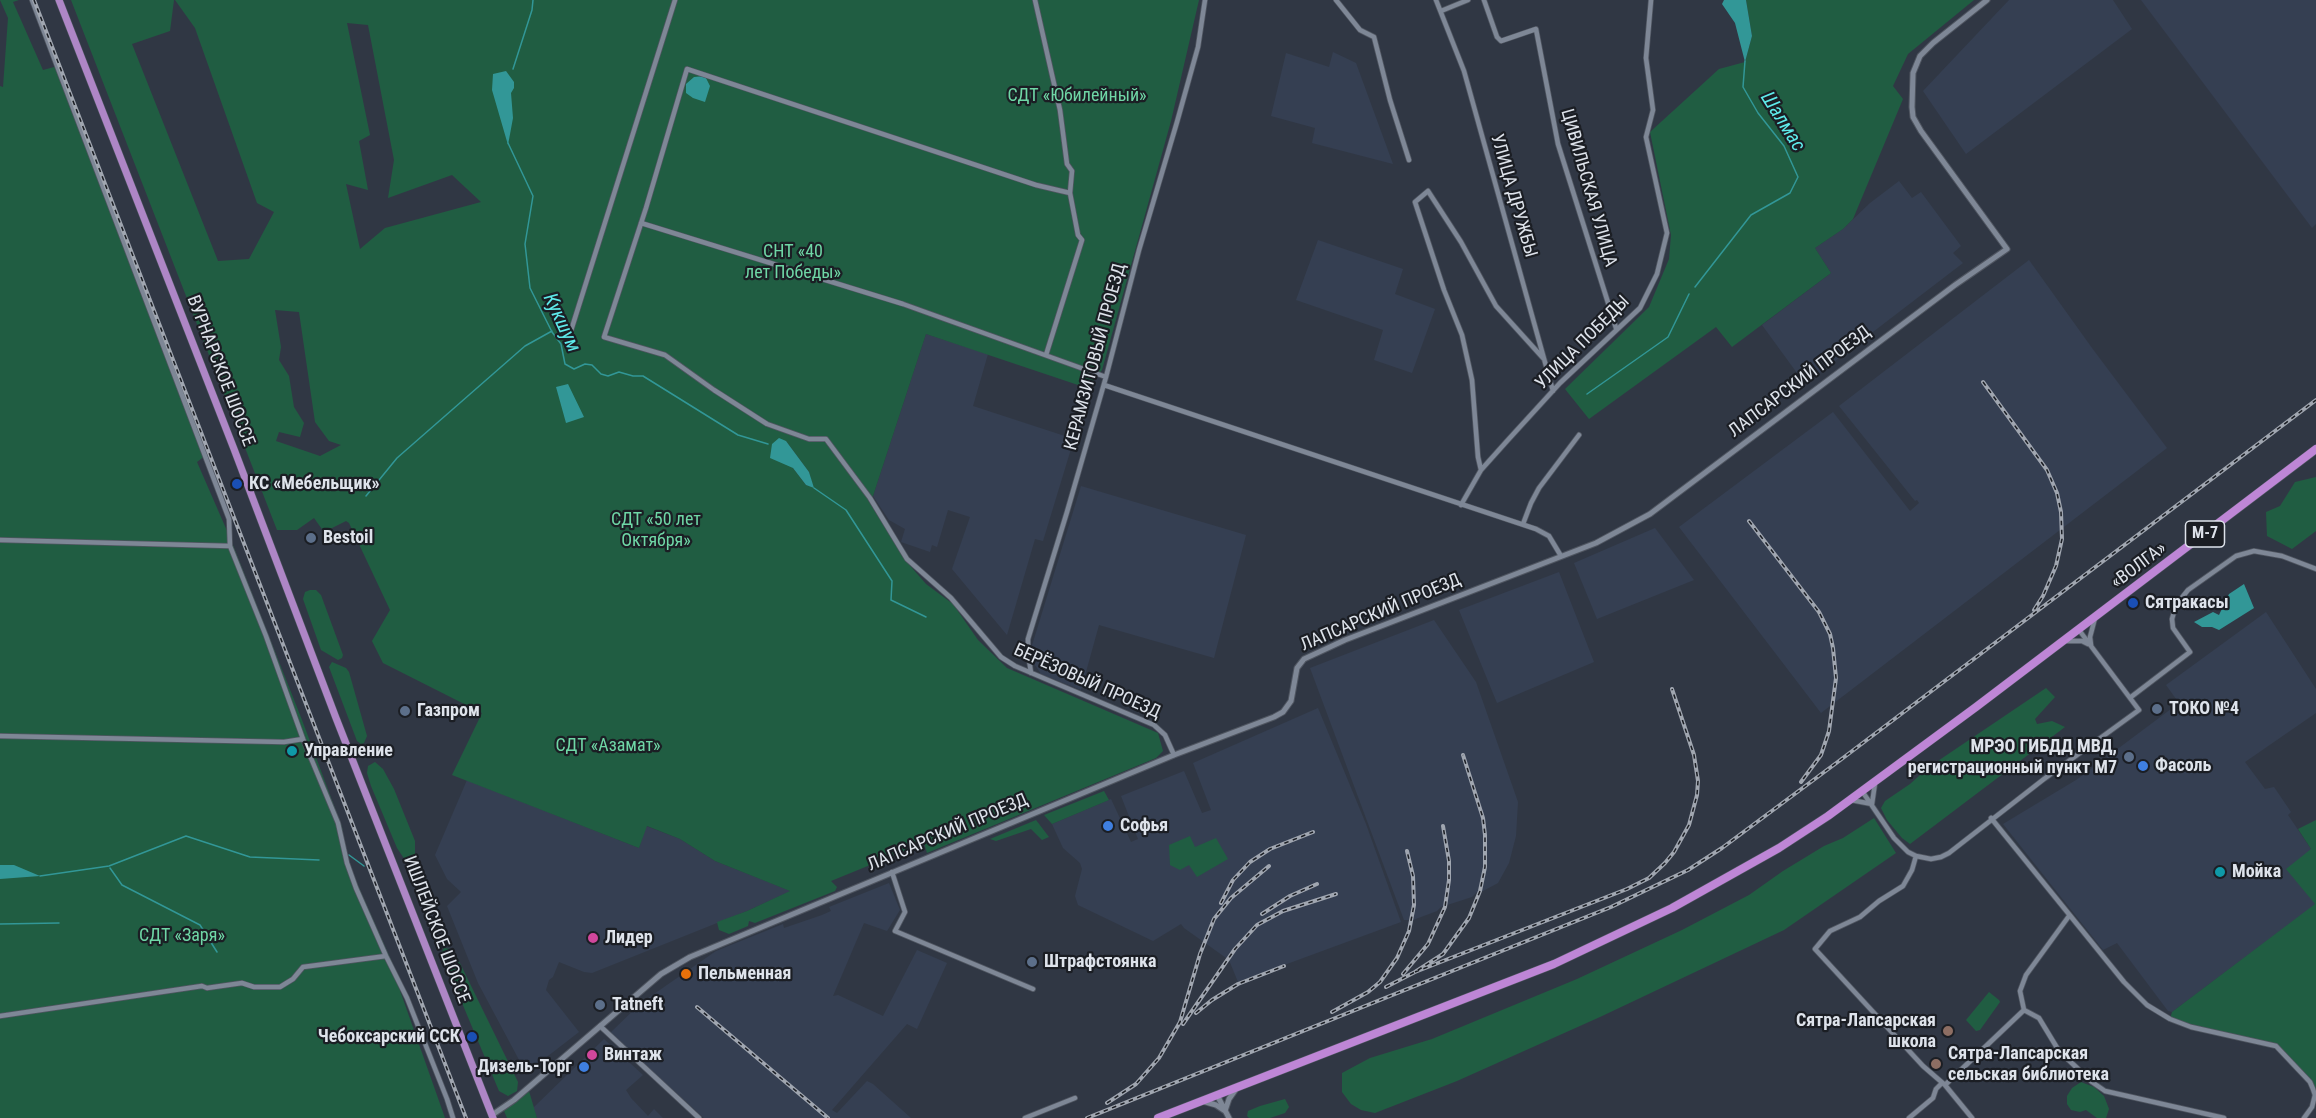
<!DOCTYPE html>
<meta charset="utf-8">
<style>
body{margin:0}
canvas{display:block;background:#303744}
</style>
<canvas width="2316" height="1118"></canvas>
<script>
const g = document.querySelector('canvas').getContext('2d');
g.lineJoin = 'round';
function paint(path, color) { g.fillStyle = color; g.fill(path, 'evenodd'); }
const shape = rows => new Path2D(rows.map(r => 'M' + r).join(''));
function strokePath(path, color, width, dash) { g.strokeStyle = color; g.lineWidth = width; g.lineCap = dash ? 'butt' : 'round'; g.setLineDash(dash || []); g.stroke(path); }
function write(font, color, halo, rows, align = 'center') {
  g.font = font + ' "Roboto Condensed",sans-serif'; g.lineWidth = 4.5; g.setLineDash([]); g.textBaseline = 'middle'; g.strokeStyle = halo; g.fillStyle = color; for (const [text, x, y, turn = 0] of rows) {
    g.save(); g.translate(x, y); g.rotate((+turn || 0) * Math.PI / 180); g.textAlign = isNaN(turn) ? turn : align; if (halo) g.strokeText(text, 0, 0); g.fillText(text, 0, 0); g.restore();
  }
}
paint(shape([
 [2009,0,2113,0,2132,29,1966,154,1923,91],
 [2141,0,2316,0,2316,224,2312,228],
 [1333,52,1356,63,1393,164,1312,143,1315,128,1271,116,1286,53,1329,67],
 [1899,181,1912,198,1921,192,1961,246,1953,253,1963,263,1805,384,1762,325,1831,273,1815,248,1843,229,1870,203],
 [1318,240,1403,269,1395,294,1435,309,1412,373,1374,360,1383,330,1296,300],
 [2029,260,2092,348,2167,448,1821,713,1679,527,1833,412,1910,511,1919,503,1917,500,1915,501,1839,406],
 [926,334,988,354,973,406,1074,439,1043,541,1035,539,1007,635,952,569,970,517,948,510,937,547,932,545,930,552,901,542,905,529,889,520,873,496],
 [1081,486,1246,535,1214,658,1099,625,1081,690,1041,674,1035,665,1030,652],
 [1655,528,1694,580,1597,619,1574,563],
 [1559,572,1594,662,1497,703,1459,610],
 [2266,612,2316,689,2316,713,2245,762,2265,789,2274,787,2291,812,2288,815,2311,849,2316,904,2172,1012,2168,1011,2117,943,2103,950,2003,824,2076,780,2179,703,2166,685],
 [1434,620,1476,682,1518,802,1516,836,1509,863,1498,883,1483,891,1477,892,1472,897,1441,907,1437,911,1413,920,1404,920,1310,668],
 [1318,708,1366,824,1401,922,1238,982,1229,960,1184,928,1181,924,1153,941,1078,905,1075,896,1082,869,1080,863,1063,848,1052,824,1111,799,1131,842,1138,839,1121,796,1184,771,1202,813,1211,810,1193,763],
 [467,780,639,848,646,826,680,839,715,861,791,891,747,911,592,973,584,972,559,962,553,977,549,980,546,990,579,1032,526,1073,478,983,447,906,461,892,447,879,435,855],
 [889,883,900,910,887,931,864,923,833,996,838,995,883,1016,917,950,947,963,917,1029,907,1024,832,1110,837,1113,867,1081,873,1084,911,1118,704,1118,610,1033,641,1003,716,951,783,924,784,928,822,915,831,911,829,907],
 [604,1039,643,1075,626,1090,631,1098,648,1116,654,1109,663,1118,537,1118,533,1108]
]), '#353f52');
paint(shape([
 [0,0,19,0,13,2,43,70,58,66,206,455,197,462,231,540,302,720,342,827,348,863,400,980,397,982,445,1118,0,1118,0,86,3,87,8,18],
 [71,0,174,0,170,31,132,44,218,261,249,259,274,212,257,203,195,28,175,0,1199,0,1171,121,1102,370,1087,388,926,334,873,496,868,500,906,561,926,584,953,604,978,640,1007,668,1158,733,1163,751,1156,758,927,853,924,843,831,881,837,887,835,891,755,923,749,921,748,926,729,934,719,930,717,922,747,911,790,891,715,861,680,839,647,826,639,848,452,775,482,713,383,663,372,641,390,610,349,523,346,521,324,532,314,518,297,530,277,530],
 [347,23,368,25,394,160,388,198,452,175,481,202,385,228,360,249,346,184,368,190,359,141,370,135],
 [275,310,299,312,315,422,329,441,341,445,320,456,276,441,279,432,300,437,304,423,294,407,289,376,279,360,281,347],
 [786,441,809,472,813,487,806,485,793,468],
 [1746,0,1974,0,1908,54,1893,86,1903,99,1853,219,1843,229,1815,248,1831,273,1732,347,1716,327,1589,419,1565,389,1649,307,1669,259,1671,235,1650,132,1719,69,1745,62,1752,36],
 [2316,477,2316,531,2292,549,2267,536,2266,512,2280,506,2295,482],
 [310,590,316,590,321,595,343,655,342,658,338,660,321,650,303,599,305,592],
 [332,662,346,668,349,672,367,736,364,743,361,744,357,741,329,667],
 [2046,688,2055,697,2035,719,2037,724,2052,721,2065,727,1910,844,1902,838,1887,820,1881,808,1885,801,1910,784,1929,767],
 [375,762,383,769,394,789,415,841,415,854,413,859,409,861,405,860,397,848,371,786,367,773,368,766],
 [1104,791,1109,800,1052,824,1044,815],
 [1874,818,1896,853,1784,930,1600,1017,1457,1081,1375,1113,1361,1110,1351,1104,1342,1092,1342,1073,1370,1058,1432,1039,1577,979,1682,930,1749,895,1783,871,1824,846,1843,838],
 [1036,820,1049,837,1042,840,1031,829,996,841,990,839],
 [2316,820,2316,1101,2313,1089,2276,1046,2218,1035,2170,1019,2172,1012,2315,904,2286,869,2311,849,2298,829],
 [1190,836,1195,847,1216,838,1228,859,1197,877,1189,865,1180,870,1170,865,1169,845],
 [444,948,451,949,456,955,518,1082,517,1091,508,1096,499,1091,441,953],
 [1989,992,1999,1000,2000,1002,1980,1030,1976,1031,1966,1020],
 [2081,1082,2094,1087,2104,1096,2109,1109,2106,1118,2097,1118,2086,1110,2080,1112,2071,1110,2067,1104,2067,1096,2072,1088],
 [529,1091,537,1118,507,1118,504,1111],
 [1285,1099,1289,1107,1285,1113,1270,1118,1249,1118,1247,1116,1248,1111,1260,1106]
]), '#205d42');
paint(shape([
 [1724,0,1746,0,1752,36,1745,62,1735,23,1722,4],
 [506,71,514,82,514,88,511,93,513,118,508,145,492,90,493,74],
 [705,76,710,86,705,102,693,98,686,93,686,84,694,77],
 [568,384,584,417,566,423,556,387],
 [779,438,786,441,809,472,814,488,806,485,793,468,770,458,772,444],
 [2244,584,2254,608,2219,630,2212,627,2202,627,2194,622,2213,612,2219,615,2229,594],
 [0,865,14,865,40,876,0,879]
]), '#329797');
strokePath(shape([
 [513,69,532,10,533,0],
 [508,143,533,196,525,244,530,288,552,332,561,344,565,364,574,369,585,364,592,365,601,374,608,376,619,372,633,376,643,376,738,435,768,444],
 [1695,287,1751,215,1790,193,1798,177,1784,146,1758,113,1743,87,1745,61],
 [1587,394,1668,337,1689,294],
 [814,488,846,510,892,581,891,600,926,617],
 [366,496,397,458,525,346,552,331],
 [349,855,364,866],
 [110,868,122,885,200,925,217,952],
 [40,876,109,866,186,836,250,857,319,860],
 [0,924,59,923]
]), '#329797', 1.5);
const minor = shape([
 [32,0,229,519,230,546,266,636,303,739,338,823,347,863,356,888,386,956,407,998,447,1099,453,1118],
 [1035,0,1060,110,1067,164,1072,171,1070,193,1078,235,1082,240,1046,355],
 [1336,0,1360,30,1374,37,1390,100,1409,160],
 [1436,0,1464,71,1553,391],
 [1484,0,1497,37,1501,41,1536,29,1558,144,1616,328],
 [1441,11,1468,0],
 [1070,193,1036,185,687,69,646,208,604,337,665,355,714,390,767,424,809,439,826,439,870,498,907,559,951,598,1001,657,1015,666,1154,725,1165,735,1174,755],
 [641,223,903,304,1106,377],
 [569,337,675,0],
 [1104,385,1536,529,1549,536,1561,556],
 [1481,470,1478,457,1472,380,1462,335,1444,290,1415,202,1428,191,1461,242,1496,306,1543,358],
 [1461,505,1481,470,1507,441,1560,383,1640,308,1657,274,1667,233,1646,137,1653,110,1646,58,1651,0],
 [1523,524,1531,503,1539,488,1579,435],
 [0,540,230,546],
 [2064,641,2082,641,2088,644],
 [2091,645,2090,637,2095,618],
 [1031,673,1028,652,1028,639,1067,512,1106,377,1139,250,1177,122,1198,47,1205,0],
 [2131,697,2190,652,2173,628,2172,619,2176,605,2188,590,2236,556,2254,551,2282,556,2316,569],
 [0,736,284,742,303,739],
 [1862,791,1894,838,1908,852,1916,856,1931,859,1941,857,1949,853,2044,779,2139,710,2079,630],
 [1851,800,1872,804],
 [1872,804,1875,783],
 [1991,818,2124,982,2147,1005,2170,1019,2191,1027,2276,1046,2310,1082,2313,1089,2315,1095,2312,1107,2304,1118],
 [1916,856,1912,870,1903,886,1879,901,1860,917,1830,931,1815,949,1923,1066,1945,1085,1972,1118],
 [892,872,905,912,895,931,1033,989],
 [2024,1010,2039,1018,2059,1051,2092,1082,2105,1091,2224,1118],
 [0,1016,202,986,207,988,242,983,254,987,280,987,293,979,303,967,386,956],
 [600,1026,699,1118],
 [1945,1085,2024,1010,2020,991,2026,975,2069,916],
 [1025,1118,1075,1098],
 [1909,1118,1933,1098,1936,1089,1942,1083]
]);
const tertiary = shape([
 [1217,1095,1229,1118],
 [1202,1101,1216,1105,1225,1111],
 [1225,1111,1229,1099,1236,1089],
 [492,1115,514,1100,661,974,690,957,1174,755,1274,717,1283,712,1291,701,1297,668,1304,659,1345,640,1596,543,1650,514,1955,285,2007,249,1921,131,1913,117,1912,107,1913,73,1920,56,1933,43,1987,0]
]);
const primary = shape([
 [59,0,234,449,336,718,493,1118]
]);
const trunk = shape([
 [1158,1118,1554,964,1672,908,1779,848,1828,816,1976,707,2316,449]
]);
strokePath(minor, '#4f5560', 6);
strokePath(tertiary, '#4f5560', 7);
strokePath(primary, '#4f5560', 8);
strokePath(trunk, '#4f5560', 9);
strokePath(minor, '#7e8796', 4.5);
strokePath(tertiary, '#7e8796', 5);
strokePath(primary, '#ae86c6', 7);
strokePath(trunk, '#be86d6', 8);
const rail = shape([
 [34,0,466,1118],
 [1983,382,2047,470,2057,493,2061,512,2062,539,2056,566,2043,596,2034,610],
 [1749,521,1819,612,1830,634,1833,648,1836,678,1829,731,1821,755,1801,782],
 [1221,903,1233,880,1250,862,1270,849,1313,832],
 [1262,914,1290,896,1317,884],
 [1415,972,1627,889,1649,878,1665,863,1674,852,1689,825,1697,795,1698,781,1694,755,1672,689],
 [1403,974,1428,944,1445,907,1449,880,1449,861,1443,826],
 [1386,987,1415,972,1443,954,1469,918,1480,891,1485,867,1485,835,1483,818,1463,755],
 [697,1007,828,1118],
 [1332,1012,1368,992,1380,982,1397,958,1409,931,1414,905,1413,876,1407,851],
 [1196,1013,1212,1000,1238,984,1284,966],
 [1183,1024,1235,949,1257,925,1283,911,1336,894],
 [1107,1103,1136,1084,1159,1058,1180,1022,1200,954,1214,919,1231,898,1269,866],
 [1087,1118,1611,907,1688,870,1722,848,1839,761,2316,400]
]);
strokePath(rail, '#a0a6b0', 4);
strokePath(rail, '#1b1e24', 1.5, [4.5]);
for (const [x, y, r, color] of [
 [237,484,6,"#1a4fb4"],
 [311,538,6,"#5c6f8a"],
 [2133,603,6,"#1a4fb4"],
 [2157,709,6,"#5c6f8a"],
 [405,711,6,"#5c6f8a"],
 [292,751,6,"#0f9aa8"],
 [2129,757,6,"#5c6f8a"],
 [2143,766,6,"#3f7fe0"],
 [1108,826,6,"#3f7fe0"],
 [2220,872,6,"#0f9aa8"],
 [593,938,6,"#d1479c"],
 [1032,962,6,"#5c6f8a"],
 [686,974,6,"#e8710a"],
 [600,1005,6,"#5c6f8a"],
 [1948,1031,6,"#8d6e63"],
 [472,1037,6,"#1a4fb4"],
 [592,1055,6,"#d1479c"],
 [1936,1064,6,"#8d6e63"],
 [584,1067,6,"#3f7fe0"]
]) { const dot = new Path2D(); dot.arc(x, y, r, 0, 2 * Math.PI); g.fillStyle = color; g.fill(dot); strokePath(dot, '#1b1e24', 2); }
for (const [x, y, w] of [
 [2205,534,39]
]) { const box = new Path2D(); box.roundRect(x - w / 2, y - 13, w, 26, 4.5); g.fillStyle = '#1b1e24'; g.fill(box); strokePath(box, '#dee3eb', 1.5); }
write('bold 16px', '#dee3eb', null, [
 ["М-7",2205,534]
]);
write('18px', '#6fd7a6', '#1b1e24', [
 ["СДТ «Юбилейный»",1077,96],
 ["СНТ «40",793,252],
 ["лет Победы»",793,273],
 ["СДТ «50 лет",656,520],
 ["Октября»",656,541],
 ["СДТ «Азамат»",608,746],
 ["СДТ «Заря»",182,936]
]);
write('18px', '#dee3eb', '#1b1e24', [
 ["ЦИВИЛЬСКАЯ УЛИЦА",1588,188,74],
 ["УЛИЦА ДРУЖБЫ",1513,196,74],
 ["УЛИЦА ПОБЕДЫ",1583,343,-45],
 ["КЕРАМЗИТОВЫЙ ПРОЕЗД",1096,357,-75],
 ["ВУРНАРСКОЕ ШОССЕ",220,371,69],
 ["ЛАПСАРСКИЙ ПРОЕЗД",1800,382,-37],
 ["«ВОЛГА»",2139,566,-37],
 ["ЛАПСАРСКИЙ ПРОЕЗД",1381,613,-23],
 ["БЕРЁЗОВЫЙ ПРОЕЗД",1087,682,24],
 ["ЛАПСАРСКИЙ ПРОЕЗД",948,833,-23],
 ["ИШЛЕЙСКОЕ ШОССЕ",436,930,69]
]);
write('bold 18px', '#dee3eb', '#1b1e24', [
 ["КС «Мебельщик»",249,484],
 ["Bestoil",323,538],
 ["Сятракасы",2145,603],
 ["ТОКО №4",2169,709],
 ["Газпром",417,711],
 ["МРЭО ГИБДД МВД,",2117,747,"right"],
 ["регистрационный пункт М7",2117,768,"right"],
 ["Управление",304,751],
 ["Фасоль",2155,766],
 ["Софья",1120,826],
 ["Мойка",2232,872],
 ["Лидер",605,938],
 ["Штрафстоянка",1044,962],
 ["Пельменная",698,974],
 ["Tatneft",612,1005],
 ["Сятра-Лапсарская",1936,1021,"right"],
 ["школа",1936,1042,"right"],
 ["Чебоксарский ССК",460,1037,"right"],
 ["Сятра-Лапсарская",1948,1054],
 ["сельская библиотека",1948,1075],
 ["Винтаж",604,1055],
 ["Дизель-Торг",572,1067,"right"]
], 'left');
write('italic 20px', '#5eeaea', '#1b1e24', [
 ["Шалмас",1782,122,58],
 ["Кукшум",561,323,65]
]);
</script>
